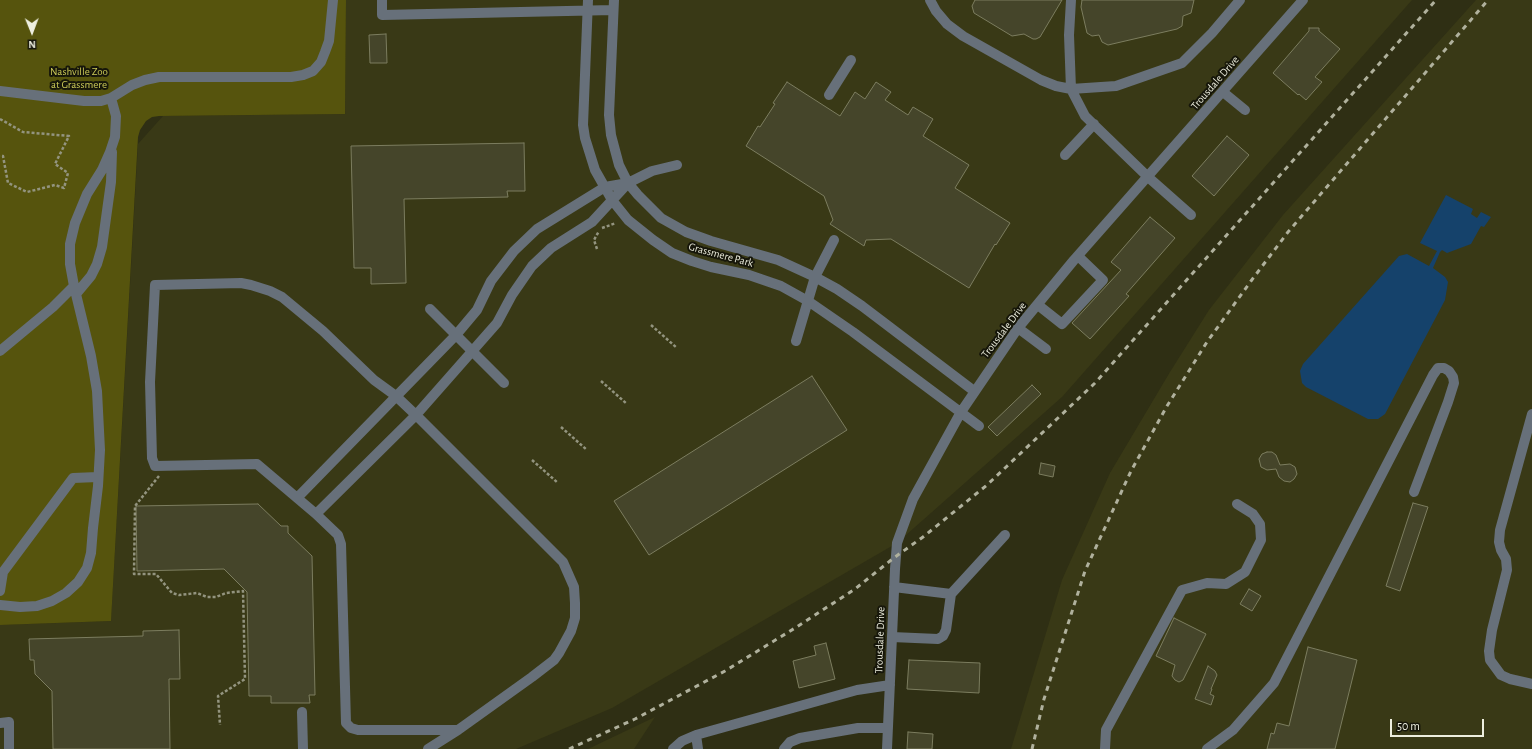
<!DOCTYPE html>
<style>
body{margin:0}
#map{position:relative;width:1532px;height:749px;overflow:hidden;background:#2f2f14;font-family:"Alegreya Sans",sans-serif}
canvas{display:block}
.north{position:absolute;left:12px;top:12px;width:40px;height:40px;-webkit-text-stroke:3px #16160a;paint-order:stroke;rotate:179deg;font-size:11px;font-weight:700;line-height:16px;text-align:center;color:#edeede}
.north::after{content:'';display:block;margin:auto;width:14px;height:18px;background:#edeede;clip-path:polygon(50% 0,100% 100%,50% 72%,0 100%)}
.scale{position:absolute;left:1390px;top:719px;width:94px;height:18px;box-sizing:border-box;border:2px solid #edeede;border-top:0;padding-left:5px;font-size:12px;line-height:14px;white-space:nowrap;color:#edeede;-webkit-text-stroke:3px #16160a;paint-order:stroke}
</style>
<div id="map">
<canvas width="1532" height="749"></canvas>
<div class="north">N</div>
<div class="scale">50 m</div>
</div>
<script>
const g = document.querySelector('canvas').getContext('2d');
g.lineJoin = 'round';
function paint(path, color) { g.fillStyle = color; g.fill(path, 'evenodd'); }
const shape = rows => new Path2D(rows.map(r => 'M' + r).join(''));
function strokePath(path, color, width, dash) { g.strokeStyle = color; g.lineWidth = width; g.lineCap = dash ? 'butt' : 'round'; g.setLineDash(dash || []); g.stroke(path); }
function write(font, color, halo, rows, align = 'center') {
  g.font = font + ' "Alegreya Sans",sans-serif'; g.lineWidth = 4; g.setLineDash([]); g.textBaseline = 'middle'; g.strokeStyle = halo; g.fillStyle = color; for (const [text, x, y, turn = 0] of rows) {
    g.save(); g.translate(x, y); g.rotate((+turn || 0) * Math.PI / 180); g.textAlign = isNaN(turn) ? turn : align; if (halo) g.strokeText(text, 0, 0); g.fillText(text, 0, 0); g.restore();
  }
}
paint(shape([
 [346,0,1412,0,1062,397,897,543,612,708,516,749,0,749,0,625,111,621,138,144,163,116,345,114],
 [1476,0,1532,0,1532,749,1011,749,1062,580,1110,473,1170,372,1209,310,1283,215],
 [655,717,634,749,588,749]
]), '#393916');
paint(shape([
 [0,0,346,0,345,114,159,116,152,117,146,121,140,130,138,137,111,621,0,625]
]), '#56540d');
paint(shape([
 [1446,195,1473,209,1471,214,1477,218,1481,212,1491,217,1484,227,1481,226,1471,244,1447,253,1442,250,1440,252,1433,268,1445,277,1448,282,1445,300,1385,414,1378,419,1368,419,1306,387,1302,383,1300,371,1303,364,1399,256,1407,254,1429,266,1437,251,1420,243]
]), '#15426b');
const building = shape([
 [975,0,1062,0,1040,37,1036,39,1033,39,1024,34,1012,36,974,13,972,6,975,0],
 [1082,0,1194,0,1191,13,1183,16,1182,26,1177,29,1108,45,1102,42,1099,35,1092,36,1087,33,1081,7,1082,0],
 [1309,28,1319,28,1319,31,1340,49,1315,77,1322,82,1306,100,1299,94,1298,95,1273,73,1309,31,1309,28],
 [386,34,387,63,370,63,369,35,386,34],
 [787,82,840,116,855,92,865,99,876,82,891,92,885,100,908,115,913,107,933,119,923,136,969,165,955,188,1010,223,996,245,995,244,969,288,891,239,866,240,864,246,830,224,833,220,824,196,746,146,758,126,760,127,775,104,773,103,787,82],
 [1227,136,1249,155,1214,196,1192,176,1227,136],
 [524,143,525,191,507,191,508,197,404,199,406,283,371,284,371,268,354,268,351,146,524,143],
 [1150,217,1175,238,1126,294,1129,296,1090,339,1072,323,1121,270,1111,262,1150,217],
 [812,376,847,430,649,555,614,501,812,376],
 [1032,385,1041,394,997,436,988,427,1032,385],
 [1267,452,1272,452,1276,455,1280,465,1290,464,1295,467,1297,474,1294,479,1290,482,1284,481,1279,477,1276,469,1267,470,1261,467,1259,459,1262,454,1267,452],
 [1041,463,1055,466,1053,477,1039,474,1041,463],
 [1413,503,1428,507,1400,591,1386,586,1413,503],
 [258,504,281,526,288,526,288,533,312,556,315,695,309,695,310,703,271,703,271,696,249,696,247,592,224,569,137,571,136,506,258,504],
 [1249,589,1261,596,1252,611,1240,604,1249,589],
 [1174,618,1206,634,1183,680,1179,682,1175,680,1172,676,1175,665,1156,656,1174,618],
 [179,630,180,679,169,679,170,749,53,749,52,691,35,674,34,660,30,660,29,639,143,636,143,631,179,630],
 [826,643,835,679,799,688,793,661,816,655,814,646,826,643],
 [1308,647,1357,660,1335,749,1267,749,1271,733,1274,734,1277,723,1289,726,1308,647],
 [909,660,980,663,979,693,907,689,909,660],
 [1208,666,1215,671,1217,675,1211,689,1212,689,1210,694,1214,696,1211,705,1195,699,1208,666],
 [908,732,933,734,932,749,907,749,908,732]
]);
paint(building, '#45452a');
strokePath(building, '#7c7d5f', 1);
strokePath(shape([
 [0,119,23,132,69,136,55,164,68,173,64,188,55,185,27,192,8,183,3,156,0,156],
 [602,228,616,223],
 [597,249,594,240,599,231],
 [651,325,677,348],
 [601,381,627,404],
 [561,427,587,450],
 [532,460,558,483],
 [159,476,135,506,134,574,156,574,172,593,179,595,197,593,207,597,216,597,226,593,243,591,245,679,218,696,220,725]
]), '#93947f', 2.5, [3, 2]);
strokePath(shape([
 [382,0,382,15,613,10],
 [588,0,583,125,585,138,595,170,612,200,628,220,653,240,672,253,692,261,711,267,749,275,781,286,808,301,853,332,979,426],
 [614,0,609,115,611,135,619,165,628,183,638,195,661,218,686,232,711,241,778,260,815,277,837,289,862,306,974,391],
 [930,0,936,11,947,24,963,36,1041,80,1056,86,1071,89,1069,35,1071,0],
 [0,91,84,101,101,101,111,98,132,85,145,80,159,77,291,77,303,75,313,71,321,62,325,52,329,41,333,0],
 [1223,92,1245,110],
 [829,95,851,60],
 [1065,155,1094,124],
 [1191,215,1148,177,1085,116,1071,89,1116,86,1182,63,1212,33,1240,0],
 [76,294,91,276,97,264,102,247,111,182,112,152],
 [1038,305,1062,324,1103,280,1078,256],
 [430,309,504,383],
 [1018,328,1046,349],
 [796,341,815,277,834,240],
 [0,351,53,307,74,286],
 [1532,414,1500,530,1499,542,1501,550,1506,559,1507,570,1492,630,1489,651,1490,660,1501,675,1510,679,1532,684],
 [297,498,456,335,477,310,491,281,514,251,537,229,605,187,628,183,652,171,677,165],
 [316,514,416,415,497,323,512,295,532,266,551,248,592,222,628,183],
 [894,587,951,594],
 [0,591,3,572,73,478,98,477],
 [0,605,20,607,37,606,52,601,66,593,78,582,87,568,91,553,93,528,98,486,100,450,97,391,91,356,74,286,70,264,70,244,75,223,87,194,102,170,110,152,115,137,116,116,111,98],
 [892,637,938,639,943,636,946,630,951,594,1005,535],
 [302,712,303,749],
 [0,723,9,722,9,749],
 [696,735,698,749],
 [428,749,458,730,532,677,554,660,559,653,571,631,575,618,575,603,574,587,563,562,416,415,396,396,374,380,323,331,282,297,270,291,251,285,241,283,155,285,150,382,152,458,155,466,257,464,316,514,338,535,341,544,346,723,351,728,358,730,458,730],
 [673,749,682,741,696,735,857,690,890,685],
 [784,749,790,742,800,738,858,728,888,728],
 [887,749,895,569,897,543,913,499,961,412,1018,328,1074,260,1303,0],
 [1105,749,1106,730,1182,590,1207,583,1226,584,1245,572,1261,540,1260,524,1253,514,1237,504],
 [1207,749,1233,730,1274,683,1433,375,1438,368,1444,368,1449,371,1453,377,1454,383,1448,402,1414,492]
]), '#67707a', 10);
strokePath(shape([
 [569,749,635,719,725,671,795,628,855,589,895,557,923,537,987,485,1095,383,1436,0],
 [1032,749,1044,699,1085,571,1131,471,1167,406,1207,342,1251,281,1288,232,1488,0]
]), '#b0b19d', 3, [5, 5]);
write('11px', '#cdcb58', '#16160a', [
 ["Nashville Zoo",79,72],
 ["at Grassmere",79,85]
]);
write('11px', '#edeede', '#16160a', [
 ["Trousdale Drive",1215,83,-49],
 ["Grassmere Park",721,255,15],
 ["Trousdale Drive",1004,330,-53],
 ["Trousdale Drive",880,640,-88]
]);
</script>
